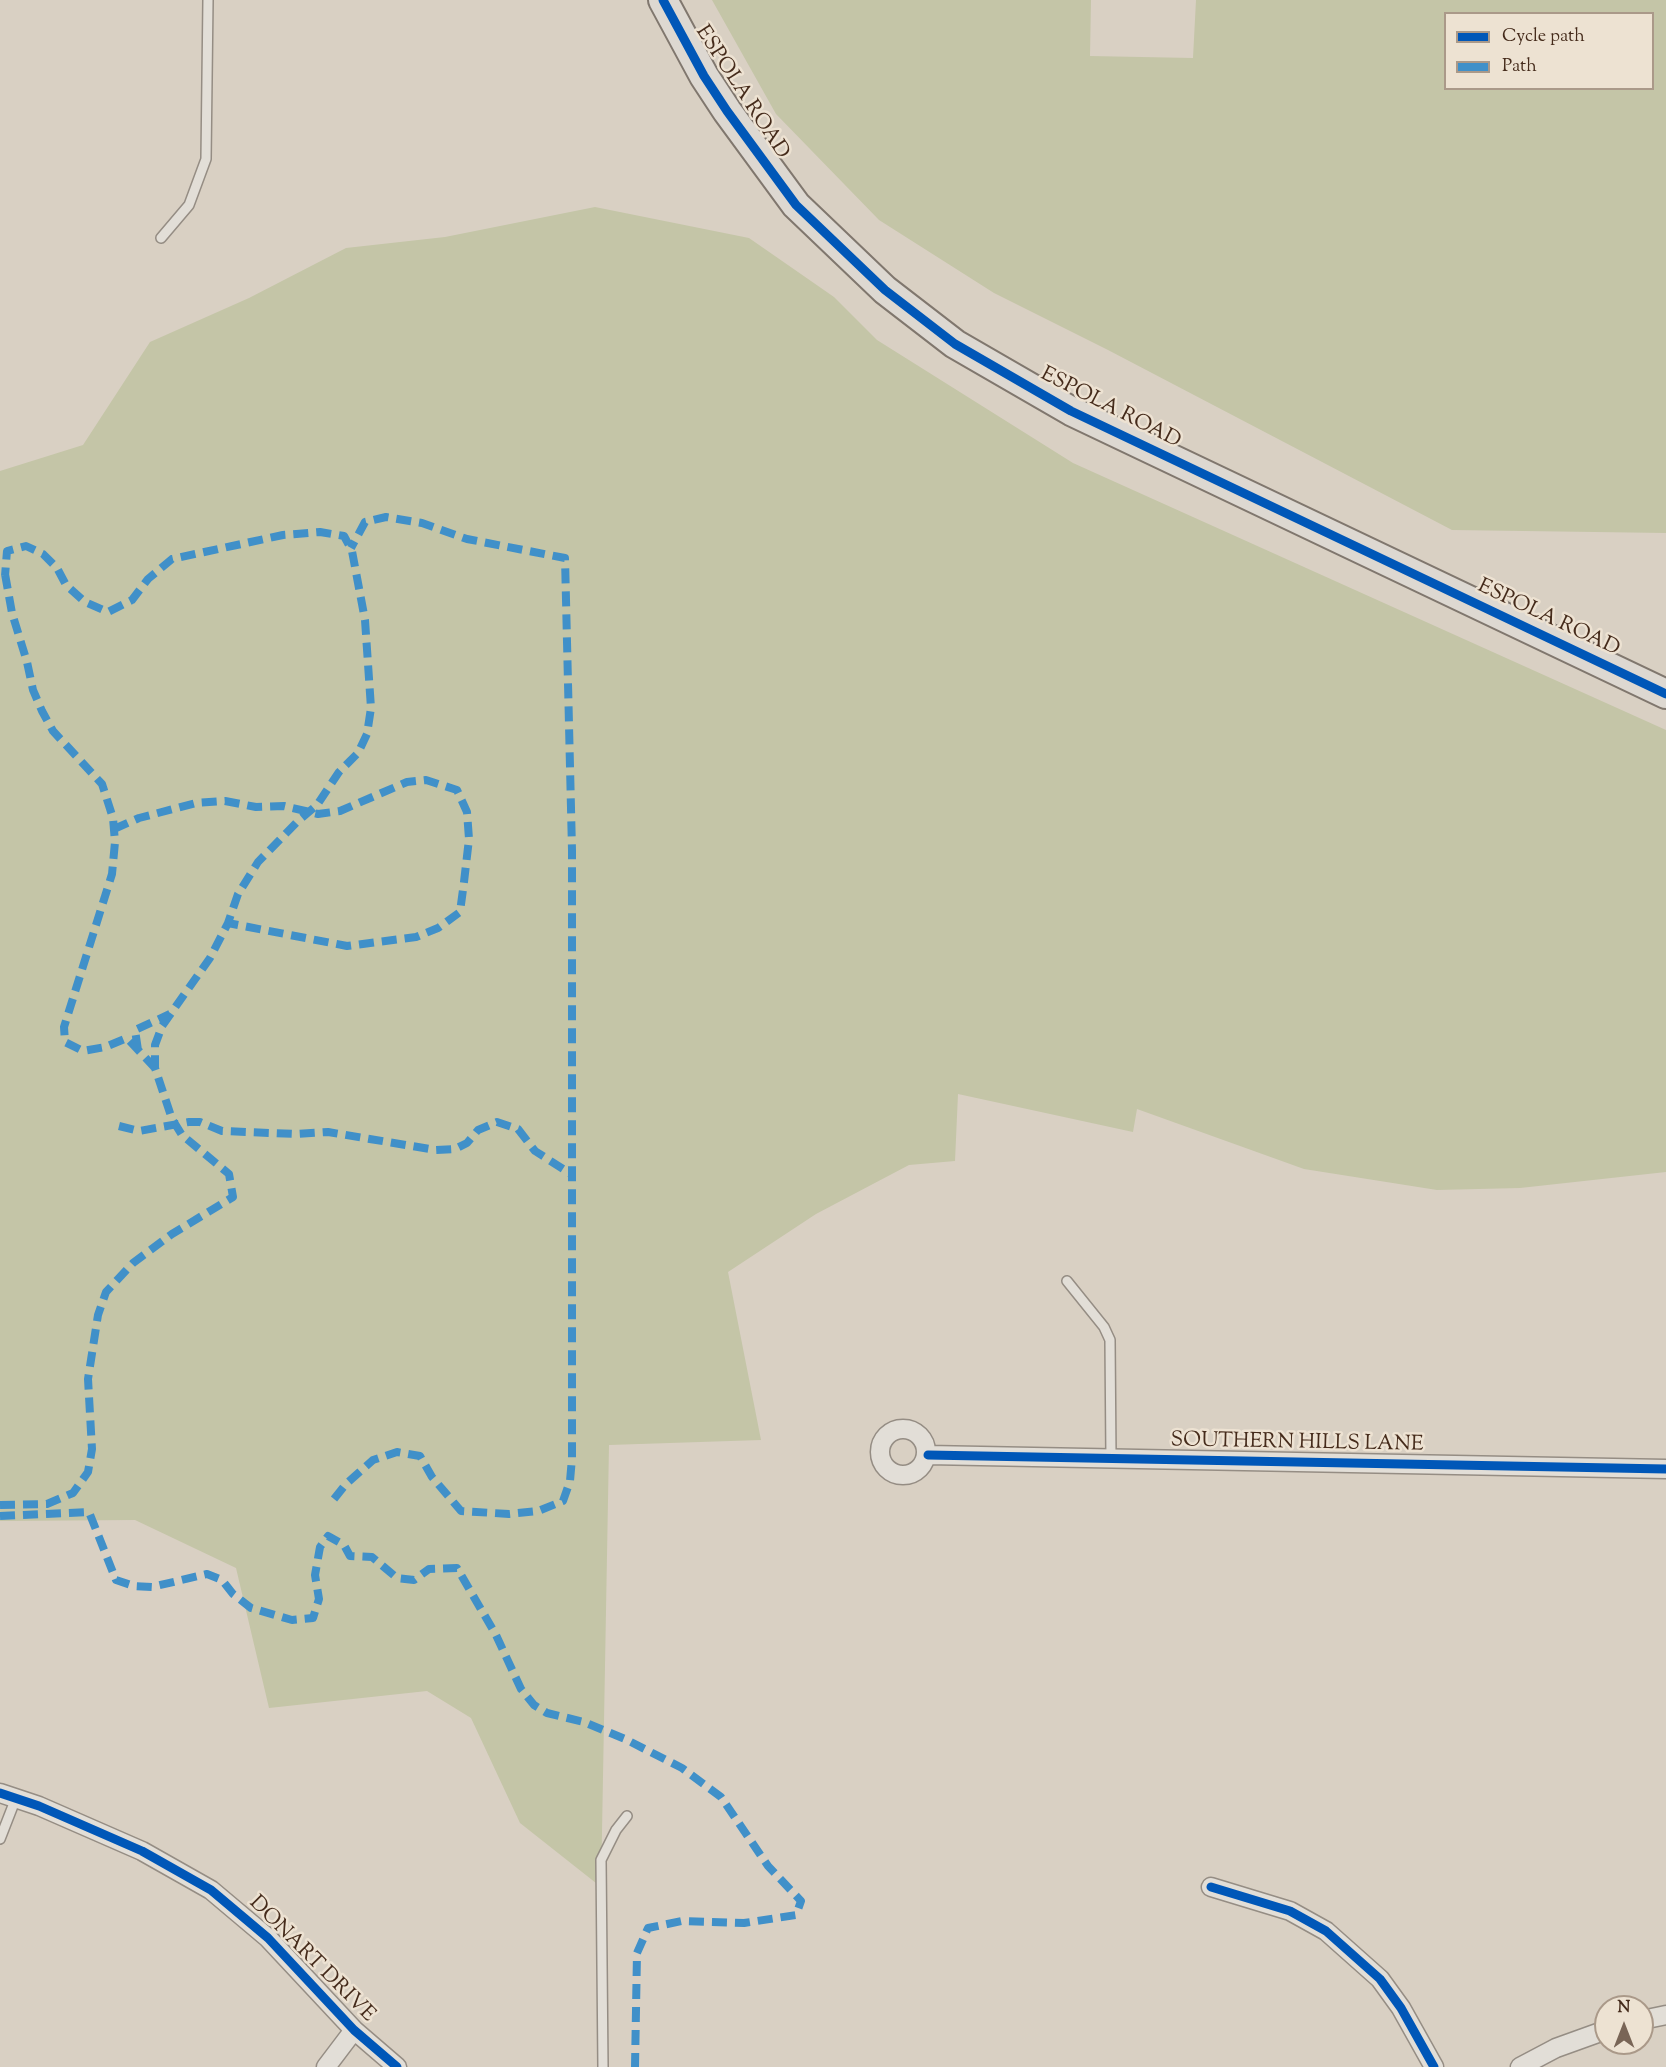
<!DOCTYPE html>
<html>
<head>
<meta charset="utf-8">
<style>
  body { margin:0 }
  #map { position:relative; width:1666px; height:2067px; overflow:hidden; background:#d9d0c3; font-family:"Sorts Mill Goudy",serif }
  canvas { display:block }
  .legend { position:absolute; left:1444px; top:12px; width:210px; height:78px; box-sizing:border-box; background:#ede2d2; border:2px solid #aa9989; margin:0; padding:8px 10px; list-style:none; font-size:18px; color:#452b1b }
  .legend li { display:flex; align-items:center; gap:12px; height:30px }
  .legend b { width:30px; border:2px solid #aa9989 }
  .north { position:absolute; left:1594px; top:1995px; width:60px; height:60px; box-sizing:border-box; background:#ede2d2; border:2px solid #aa9989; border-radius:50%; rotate:0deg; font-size:16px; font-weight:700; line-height:24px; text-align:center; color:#452b1b }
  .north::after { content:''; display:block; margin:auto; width:21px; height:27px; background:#796556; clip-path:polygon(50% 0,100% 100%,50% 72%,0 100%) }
</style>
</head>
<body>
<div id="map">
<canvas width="1666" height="2067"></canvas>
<ul class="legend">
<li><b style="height:8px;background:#0057b8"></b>Cycle path</li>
<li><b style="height:8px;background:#4090c9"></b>Path</li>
</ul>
<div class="north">N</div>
</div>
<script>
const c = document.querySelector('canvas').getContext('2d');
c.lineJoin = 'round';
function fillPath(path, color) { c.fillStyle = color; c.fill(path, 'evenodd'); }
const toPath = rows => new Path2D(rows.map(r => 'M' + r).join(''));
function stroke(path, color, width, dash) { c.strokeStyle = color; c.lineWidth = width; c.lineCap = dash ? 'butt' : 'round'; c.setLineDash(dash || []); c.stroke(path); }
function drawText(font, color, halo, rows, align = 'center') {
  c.font = font + ' "Sorts Mill Goudy",serif'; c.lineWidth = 5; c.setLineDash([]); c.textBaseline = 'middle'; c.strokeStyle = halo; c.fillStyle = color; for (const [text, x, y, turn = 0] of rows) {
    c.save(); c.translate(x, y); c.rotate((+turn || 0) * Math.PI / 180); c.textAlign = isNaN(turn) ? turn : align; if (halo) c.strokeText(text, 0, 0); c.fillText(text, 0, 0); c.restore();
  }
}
fillPath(toPath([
  [712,0,1091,0,1090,56,1193,58,1196,0,1666,0,1666,533,1452,530,1108,350,994,293,879,220,776,114],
  [1446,14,1652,14,1652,88,1446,88],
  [595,207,749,238,834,297,877,340,1073,463,1666,730,1666,1172,1520,1188,1437,1190,1304,1169,1137,1109,1133,1132,958,1094,955,1161,909,1165,816,1214,728,1272,761,1440,609,1445,601,1887,520,1823,471,1718,427,1691,269,1708,236,1568,135,1520,0,1521,0,471,83,445,150,342,249,298,346,248,445,237]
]), '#c4c5a7');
const service = toPath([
  [161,238,189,205,206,159,208,0],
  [1067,1281,1104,1327,1110,1340,1111,1458],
  [0,1839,16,1798],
  [603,2067,601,1860,616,1830,627,1816]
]);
const minor = toPath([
  '880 1452a23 23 0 1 1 46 0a23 23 0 1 1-46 0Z',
  [928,1455,1666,1469],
  [0,1793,39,1806,142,1851,211,1890,268,1938,354,2030,397,2067],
  [1211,1887,1290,1911,1326,1931,1380,1979,1401,2008,1434,2067],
  [1642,2020,1666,2015],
  [326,2067,354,2030],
  [1520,2067,1556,2048,1606,2030]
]);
const primary = toPath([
  [663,0,704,76,727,111,796,205,885,290,955,344,1071,411,1666,694]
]);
stroke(service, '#958d84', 12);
stroke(minor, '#958d84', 21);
stroke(primary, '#80776e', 32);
stroke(service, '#e2ded7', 9);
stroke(minor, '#e2ded7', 18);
stroke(primary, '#ddd8d1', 28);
stroke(toPath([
  [5,574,12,613,27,662,33,690,42,711,53,731,102,784,113,818,115,842,112,874,64,1027,65,1042,83,1051,105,1047,127,1038,155,1068],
  [114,829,139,818,196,803,225,801,256,807,284,806,318,814,340,811,407,782,426,780,457,790,467,812,469,839,464,882,460,912,438,928,416,937,347,946,228,923],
  [138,1050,135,1030,170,1014],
  [119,1126,139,1131,189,1122,200,1122,222,1131,296,1134,328,1132,436,1150,455,1149,467,1143,478,1130,497,1122,518,1129,535,1151,574,1176],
  [334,1499,346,1484,373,1460,397,1452,420,1456,432,1477,461,1511,509,1514,538,1511,563,1501,570,1481,572,1458,572,850,565,558,467,539,422,523,386,517,365,522,351,548],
  [0,1505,47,1504,73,1493,88,1472,92,1449,88,1379,98,1315,106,1292,133,1263,172,1234,233,1197,229,1174,182,1135,172,1119,155,1068,155,1045,162,1026,210,958,228,923,238,894,258,862,298,821,317,805,339,772,358,753,367,734,371,708,365,620,352,551,344,536,320,532,283,535,172,559,148,579,132,600,108,612,85,602,66,585,57,568,43,554,26,546,7,551,5,576],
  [0,1516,89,1512,116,1580,134,1586,152,1587,207,1574,222,1580,233,1594,251,1608,292,1620,313,1618,319,1599,315,1575,320,1547,328,1536,344,1545,350,1556,372,1557,397,1578,414,1580,429,1569,457,1568,496,1635,521,1689,534,1705,547,1713,584,1722,625,1739,682,1768,721,1797,768,1866,801,1901,796,1915,744,1923,682,1921,648,1928,637,1953,635,2067]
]), '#4090c9', 8, [15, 8]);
stroke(toPath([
  [663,0,704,76,727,111,796,205,885,290,955,344,1071,411,1666,694],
  [928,1455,1666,1469],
  [0,1793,39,1806,142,1851,211,1890,268,1938,354,2030,397,2067],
  [1211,1887,1290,1911,1326,1931,1380,1979,1401,2008,1434,2067]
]), '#0057b8', 9);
drawText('21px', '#452b1b', '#ede2d2', [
  ["ESPOLA ROAD",741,93,57],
  ["ESPOLA ROAD",1110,409,27],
  ["ESPOLA ROAD",1548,619,25],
  ["SOUTHERN HILLS LANE",1297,1444,1],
  ["DONART DRIVE",311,1960,45]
]);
</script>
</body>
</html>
